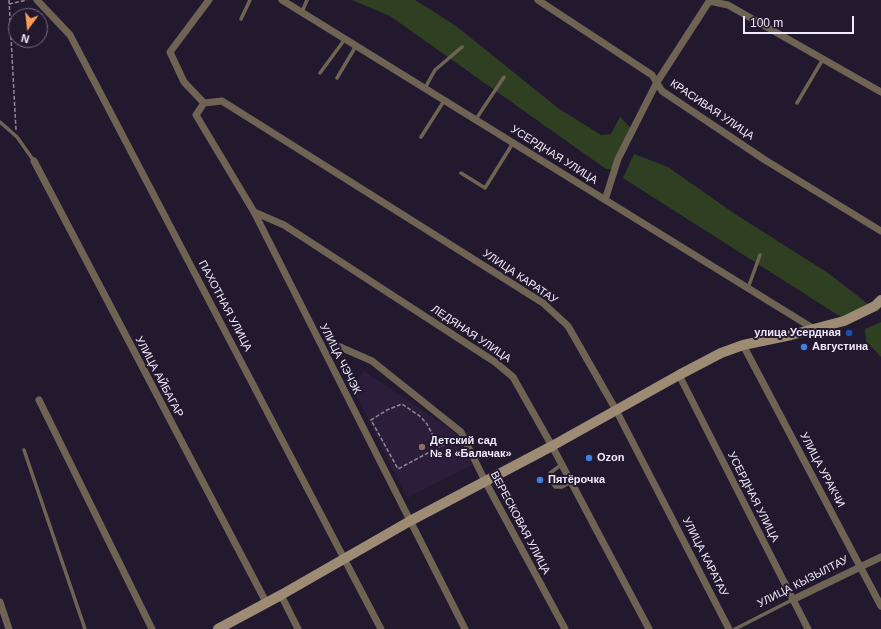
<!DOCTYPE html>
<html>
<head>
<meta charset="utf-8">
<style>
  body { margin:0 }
  #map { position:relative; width:881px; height:629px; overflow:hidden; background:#23192f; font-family:Helvetica,sans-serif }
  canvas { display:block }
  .north { position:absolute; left:8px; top:8px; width:40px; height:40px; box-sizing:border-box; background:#23192f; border:1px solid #756c80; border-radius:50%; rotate:195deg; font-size:11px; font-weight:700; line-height:16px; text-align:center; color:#f0e9f9 }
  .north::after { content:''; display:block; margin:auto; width:14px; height:18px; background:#fd9c56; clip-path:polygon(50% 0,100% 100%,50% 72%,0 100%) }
  .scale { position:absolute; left:743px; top:16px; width:111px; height:18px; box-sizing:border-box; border:2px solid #f0e9f9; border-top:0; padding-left:5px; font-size:12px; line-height:14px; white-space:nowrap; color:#f0e9f9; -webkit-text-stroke:3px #23192f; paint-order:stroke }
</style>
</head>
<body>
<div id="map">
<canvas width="881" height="629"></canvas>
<div class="north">N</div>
<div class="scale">100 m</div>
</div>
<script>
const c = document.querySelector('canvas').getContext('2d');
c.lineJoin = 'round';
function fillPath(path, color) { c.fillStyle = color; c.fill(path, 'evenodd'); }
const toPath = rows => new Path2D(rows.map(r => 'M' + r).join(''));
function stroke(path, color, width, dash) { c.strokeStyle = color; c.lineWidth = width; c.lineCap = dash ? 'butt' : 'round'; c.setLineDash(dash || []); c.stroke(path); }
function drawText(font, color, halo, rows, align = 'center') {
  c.font = font + ' Helvetica,sans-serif'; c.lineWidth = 4; c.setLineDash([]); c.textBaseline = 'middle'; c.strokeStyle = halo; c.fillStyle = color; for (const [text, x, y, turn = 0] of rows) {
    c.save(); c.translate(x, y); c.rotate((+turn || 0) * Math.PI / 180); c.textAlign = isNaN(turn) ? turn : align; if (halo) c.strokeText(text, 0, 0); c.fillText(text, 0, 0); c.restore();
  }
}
fillPath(toPath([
  [364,371,452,430,472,465,407,498,352,387]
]), '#2c1e3b');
fillPath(toPath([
  [352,0,415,0,456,26,558,108,601,135,611,134,620,117,630,127,617,170,606,169,390,16],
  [634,154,668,167,735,214,828,273,868,304,841,317,623,178],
  [881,322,881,357,866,341,865,329]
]), '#2f4022');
stroke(toPath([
  [9,0,16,130],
  [9,4,27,0],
  [439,447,398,469,371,420,387,410,402,404,421,417,427,424,439,447,456,439]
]), '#90889a', 1.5, [4, 2]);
stroke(toPath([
  [302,12,307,0],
  [241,19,250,0],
  [320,73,345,39],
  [337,78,356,46],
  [425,88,435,70,462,47],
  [797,103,823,59],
  [476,119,504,77],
  [0,122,17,137,34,161],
  [421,137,444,101],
  [461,173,485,188,513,143],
  [748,288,760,255],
  [24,450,85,629],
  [561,465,550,473,549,476,555,487,562,487,571,482],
  [735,629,792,600]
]), '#6f6454', 3.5);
stroke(toPath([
  [37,0,70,35,381,629],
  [282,0,814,329],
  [538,0,652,75,662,91,765,160,881,231],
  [709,1,728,5,881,92],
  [204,103,222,101,543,303,568,326,616,410,729,629],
  [204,103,196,115,254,212,465,629],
  [204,103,184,82,170,52,209,0],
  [34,161,266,602],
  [605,200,618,159,657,82,710,0],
  [254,212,284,225,495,362,513,377,552,446,649,629],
  [743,345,881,606],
  [338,346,372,361,461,432,485,481,565,629],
  [679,375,808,629],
  [39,400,152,629],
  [281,595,298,629],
  [792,600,881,557],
  [0,602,9,629]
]), '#6f6454', 7);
stroke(toPath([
  [218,629,281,595,410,521,552,446,679,375,721,353,743,345,791,335,844,321,875,306,881,300]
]), '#9d8b73', 10);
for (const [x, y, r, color] of [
  [849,333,4,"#1a4fb4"],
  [804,347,4,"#3f7fe0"],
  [422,447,4,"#8d6e63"],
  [589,458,4,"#3f7fe0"],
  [540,480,4,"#3f7fe0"]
]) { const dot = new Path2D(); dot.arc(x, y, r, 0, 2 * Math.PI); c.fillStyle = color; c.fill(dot); stroke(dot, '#23192f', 1.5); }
drawText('11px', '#f0e9f9', '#23192f', [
  ["КРАСИВАЯ УЛИЦА",712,110,34],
  ["УСЕРДНАЯ УЛИЦА",554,155,32],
  ["УЛИЦА КАРАТАУ",520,277,34],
  ["ПАХОТНАЯ УЛИЦА",225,306,62],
  ["ЛЕДЯНАЯ УЛИЦА",471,334,34],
  ["УЛИЦА ЧЭЧЭК",340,359,63],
  ["УЛИЦА АЙБАГАР",159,377,62],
  ["УЛИЦА УРАКЧИ",822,470,62],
  ["УСЕРДНАЯ УЛИЦА",753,497,63],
  ["ВЕРЕСКОВАЯ УЛИЦА",520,523,62],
  ["УЛИЦА КАРАТАУ",705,557,63],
  ["УЛИЦА КЫЗЫЛТАУ",803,582,-27]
]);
drawText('bold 11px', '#f0e9f9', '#23192f', [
  ["улица Усердная",841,333,"right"],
  ["Августина",812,347],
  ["Детский сад",430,441],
  ["№ 8 «Балачак»",430,454],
  ["Ozon",597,458],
  ["Пятёрочка",548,480]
], 'left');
</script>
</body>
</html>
